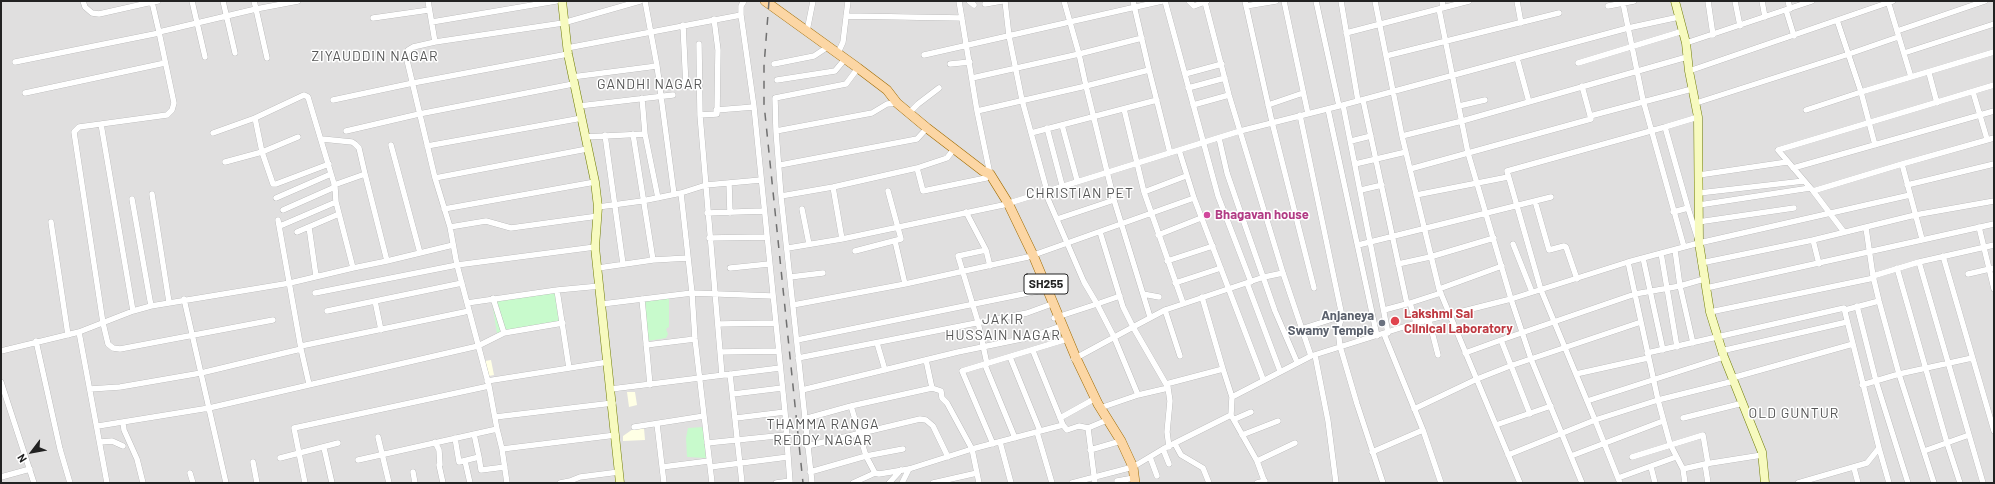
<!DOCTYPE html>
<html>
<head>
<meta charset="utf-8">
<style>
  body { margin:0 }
  #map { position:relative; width:1995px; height:484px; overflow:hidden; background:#f2efe9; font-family:Barlow,sans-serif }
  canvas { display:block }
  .frame { position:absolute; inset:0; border:2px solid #222; pointer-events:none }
  .north { position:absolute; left:12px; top:432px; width:40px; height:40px; -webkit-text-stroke:3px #fff; paint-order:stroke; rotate:238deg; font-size:11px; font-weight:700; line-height:16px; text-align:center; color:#222 }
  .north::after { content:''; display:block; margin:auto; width:14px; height:18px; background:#222; clip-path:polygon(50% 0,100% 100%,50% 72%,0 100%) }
</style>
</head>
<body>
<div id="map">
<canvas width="1995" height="484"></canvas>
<div class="frame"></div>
<div class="north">N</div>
</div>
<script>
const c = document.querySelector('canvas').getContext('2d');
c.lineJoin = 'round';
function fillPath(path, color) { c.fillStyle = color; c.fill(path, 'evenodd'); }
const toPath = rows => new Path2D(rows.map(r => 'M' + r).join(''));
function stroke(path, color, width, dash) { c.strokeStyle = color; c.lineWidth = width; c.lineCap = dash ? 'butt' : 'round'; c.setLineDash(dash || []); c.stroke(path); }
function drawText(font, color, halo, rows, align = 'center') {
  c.font = font + ' Barlow,sans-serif'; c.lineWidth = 3; c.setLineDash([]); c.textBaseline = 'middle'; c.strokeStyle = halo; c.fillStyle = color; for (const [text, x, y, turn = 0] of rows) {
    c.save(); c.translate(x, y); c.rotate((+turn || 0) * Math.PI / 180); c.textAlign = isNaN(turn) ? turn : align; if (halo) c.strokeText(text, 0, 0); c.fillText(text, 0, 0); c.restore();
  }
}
fillPath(toPath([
  [1,1,1994,1,1994,483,1,483]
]), '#e0dfdf');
fillPath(toPath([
  [491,360,494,375,489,376,485,361],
  [627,392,635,392,637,405,629,407],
  [644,428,645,440,623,441,623,436,633,429]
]), '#ffffe5');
fillPath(toPath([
  [556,291,559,323,497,334,492,302],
  [669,298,669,327,666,329,668,334,666,338,648,341,645,301],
  [703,427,706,458,687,457,686,438,688,428]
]), '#c8facc');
const street = toPath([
  [83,1,85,7,92,13,99,14,152,2],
  [158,1,152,2,159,32,256,9,267,58],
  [192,1,205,57],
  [223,1,235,53],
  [254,1,256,9,298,1],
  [428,1,435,42],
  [645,1,657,66,674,194],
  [744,1,741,6,741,15,754,107,785,412,790,483],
  [969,1,974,5],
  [1005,1,1009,36,1022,100,1047,191],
  [1064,1,1079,54,1142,38],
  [1133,1,1149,70,1170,153],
  [1165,1,1218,196,1251,282],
  [1189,1,1194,6,1207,1],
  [1245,1,1272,122,1314,288],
  [1284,1,1308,114],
  [1316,1,1339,106],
  [1341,1,1358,101],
  [1375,1,1402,136,1439,289,1520,483],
  [1442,1,1443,8],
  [1517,1,1521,23],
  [1708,1,1713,35],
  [1735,1,1740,26],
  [1762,1,1765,17],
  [1788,1,1790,9],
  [1888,1,1911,77],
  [1205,2,1229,95,1283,273,1311,356],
  [1623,3,1643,100,1684,247],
  [985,4,1002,1],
  [1246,6,1276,1],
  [1608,6,1634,1],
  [1439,9,1468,153,1511,299,1531,359,1582,483],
  [1786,10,1794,36],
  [846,16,962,18],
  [373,18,429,10],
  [1837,20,1861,92,1875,145],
  [432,22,556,1],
  [683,25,686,87],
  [807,31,813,1],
  [1897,31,1985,1],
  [159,32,174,103,172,110,167,115,79,127,74,132,103,323,108,344,113,348,120,349,273,320],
  [1346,33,1469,1],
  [1686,43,1812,1],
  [699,44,700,115,722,375],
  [567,48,741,15],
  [838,53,843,42,848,1],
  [1904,53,1994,24],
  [924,55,1162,1],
  [1386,56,1559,13],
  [1517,58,1529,102],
  [15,62,159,33],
  [1578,63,1683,31],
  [774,64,814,56,829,46],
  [950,64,970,62],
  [1689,71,1893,1],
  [1929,73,1937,103],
  [1185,74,1222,64],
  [572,77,657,66],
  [972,78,1079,54,1086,86,1149,70],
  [777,80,835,71,845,59],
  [1188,88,1225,78],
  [1973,92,1987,139],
  [25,93,165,63],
  [642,98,645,134,658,198],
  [333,100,413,83,568,54],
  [1363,100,1407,304],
  [1696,103,1849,54,1898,37],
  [1193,105,1229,95],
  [1268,105,1303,93],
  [1343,105,1388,333],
  [579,106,673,95],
  [1459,106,1485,100],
  [1124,109,1144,192,1183,303],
  [1328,109,1377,336],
  [716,110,754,107],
  [1806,110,1861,92,1994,52],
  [977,111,1086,86,1114,200,1150,317],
  [909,113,918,104,939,88],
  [700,115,717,114,718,50,714,19],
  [1300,115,1342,316,1338,330,1340,346,1357,404,1383,483],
  [1590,116,1692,89],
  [255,118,262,152,273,184,276,184,329,164],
  [101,124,133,311],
  [1062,125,1077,180],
  [1665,127,1507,171,1541,290,1595,420,1658,400,1670,444,1683,469,1685,483],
  [1047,128,1062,185],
  [346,131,419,114,573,84],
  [776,131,775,98,846,84,858,68],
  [1031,133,1157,100],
  [605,135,623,264],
  [1402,136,1462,121,1687,57],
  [585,137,645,134],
  [1219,138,1227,173,1239,208,1275,311,1297,362],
  [322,139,352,142,355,144,359,148,365,174],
  [1351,141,1371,136],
  [391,145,420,253],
  [427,146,582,118],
  [1179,150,1194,198,1263,379],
  [225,162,262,152,298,137],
  [1355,164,1406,152],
  [1902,164,1922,239],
  [780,165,917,139,927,128],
  [917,168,923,191,986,178,990,174,977,111,959,1],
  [1793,168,1994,111],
  [1410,169,1591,119,1582,86],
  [1699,175,1787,162],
  [435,178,587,149],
  [729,183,730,213],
  [334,185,365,174,387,261,353,268],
  [1907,185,1994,164],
  [833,187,842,239],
  [1361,190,1382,185],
  [1813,191,1902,164,1994,138],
  [1045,192,1084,282,1097,304,1120,296],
  [1144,192,1186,176],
  [681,193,692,293,695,339,712,483],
  [1699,193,1804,181],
  [152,194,169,302],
  [1416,195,1508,177],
  [781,196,833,187,917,168,947,158,954,149],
  [276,198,331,174],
  [132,199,151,306],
  [1535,201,1549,250,1564,246,1566,247,1577,279],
  [1699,205,1810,188],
  [598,207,642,201,681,193,706,185,761,180],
  [1688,208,1665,127,1698,117],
  [444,209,595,182],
  [802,209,809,244],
  [283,210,335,187],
  [966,212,986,250,990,266],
  [1673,212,1688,208,1699,243,1910,195],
  [707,213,763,211],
  [1057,219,1114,200],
  [278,220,301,349,309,384],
  [51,222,68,335],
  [1698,222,1794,208],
  [280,226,336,202],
  [309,227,316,276],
  [450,227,486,221,511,228,598,216],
  [1979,227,1994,289],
  [1866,228,1873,276,1879,301,1899,374,1934,483],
  [297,232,339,214],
  [1100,232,1123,307,1133,327,1165,310,1180,356],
  [1844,232,1813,191,1778,150,1994,85],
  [1158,235,1201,218],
  [709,238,766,237],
  [1813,240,1819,264],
  [895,241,905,284],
  [1513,244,1532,292],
  [1358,245,1551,197],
  [788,248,842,239,1003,205,1240,131,1343,105,1628,28,1679,17],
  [986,250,958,256,978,322,987,364],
  [1675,250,1680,286,1693,343],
  [855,251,901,239,888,191],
  [1661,253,1677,347],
  [1943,256,1994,431],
  [1643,258,1663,350],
  [653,260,688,258],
  [387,261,453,245],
  [1167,261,1213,246],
  [1628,262,1658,400,1734,381],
  [1919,262,1983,483],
  [1701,263,1813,240,1915,215,1994,201],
  [1398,264,1430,257,1494,238],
  [598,268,653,260,633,134],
  [730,268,769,264],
  [1897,268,1947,443,1960,483],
  [1968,274,1994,268],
  [1873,276,1919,262,1994,245],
  [790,277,823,273],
  [1175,283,1221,268],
  [1247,283,1280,371],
  [1706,288,1994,224],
  [1439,289,1502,266],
  [557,290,569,368],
  [315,293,457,265,595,247],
  [1143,294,1159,297],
  [1202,297,1223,369],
  [493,298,504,333],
  [184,299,226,483],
  [642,299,650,385],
  [375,301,462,283],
  [467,303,557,290,600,286],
  [1410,303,1441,293],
  [602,304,692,293,772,296],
  [793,305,905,284,1028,257,1194,198],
  [1857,306,1876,381,1908,483],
  [1165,310,1264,277,1283,273],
  [1384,310,1410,303,1416,323],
  [1845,310,1879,301],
  [327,311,375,301,381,330],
  [1710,312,1874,278],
  [1054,318,1097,304,1114,337,1138,395],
  [1429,320,1438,355],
  [718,324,775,323],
  [79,332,107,483],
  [1285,334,1342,316],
  [1384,334,1423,430,1441,483],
  [797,340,1043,290],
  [1501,340,1635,294,1680,286,1704,279],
  [36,341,60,449,70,483],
  [877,343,885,370],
  [646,345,695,339],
  [301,346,469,311],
  [1,351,79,332,133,311,151,306,290,283,353,268,336,202,335,187,308,97,304,95,255,118,213,133],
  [1033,351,1063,425,1067,430,1079,426,1088,428,1107,420],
  [1721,351,1847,322],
  [720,352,778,351],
  [1465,353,1501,340,1530,414],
  [1647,353,1844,308,1879,448,1867,463,1798,483],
  [1315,355,1328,421,1336,483],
  [1010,357,1040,431],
  [798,358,1027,313,1049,305],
  [1074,359,1133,327,1166,384],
  [985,365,1015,438],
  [730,374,742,483],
  [1576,374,1648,358],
  [1732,378,1853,344],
  [487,381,608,362],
  [1,382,34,483],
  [1862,385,1899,374,1972,358],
  [489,386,457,265,450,227,435,178,406,56,408,50,413,47,435,42,563,23,640,1],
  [1168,387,1166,384,1223,369,1232,397],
  [932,388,941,391,942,398,947,403,972,449,979,483],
  [90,389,120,387,201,373,301,349],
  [611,389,780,368],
  [802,390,958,352,1031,337,1058,327],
  [733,394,782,388],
  [1587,401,1724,357],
  [851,406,866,456,875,473,879,474,909,469,972,449,1063,425],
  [1100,408,1138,395,1168,388,1170,401,1167,432,1169,447],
  [1414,409,1477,379,1510,366,1641,322],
  [1231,415,1257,461,1265,483],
  [495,417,613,403],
  [736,418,785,412],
  [1060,418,1096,398],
  [1683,418,1743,403],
  [804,419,851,406,932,388,926,360],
  [1235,419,1251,412],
  [123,422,124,430,137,459,143,483],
  [657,424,664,483],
  [1496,425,1551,406],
  [98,426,209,408,478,346,504,333,563,323],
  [634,427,704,416],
  [1088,428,1095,483],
  [1037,432,1052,483],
  [474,434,479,457],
  [1242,435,1278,421],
  [378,437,389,483],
  [455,438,459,462,479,457,481,470,505,467],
  [101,442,112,441,123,446],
  [435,442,439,450,440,465],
  [1000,442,1011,483],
  [707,443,786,435],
  [993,444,962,371,1064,340],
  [1175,444,1181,455,1203,468,1209,483],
  [807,446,920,419,926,420,933,426,948,457],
  [324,448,332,483],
  [1879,448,1889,483],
  [502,449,616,435],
  [1163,449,1169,464],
  [1090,450,1121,441],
  [1924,451,1969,435],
  [1372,452,1423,430],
  [1508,455,1595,420,1620,483],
  [1571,456,1663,421],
  [1150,457,1157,476],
  [1632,457,1703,435,1708,464],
  [280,458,338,443],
  [358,460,497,429,502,449,507,483],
  [465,461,470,483],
  [1257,461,1295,443],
  [253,462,257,483],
  [1705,464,1762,455],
  [439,465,443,483],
  [662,467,709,461],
  [710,467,788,457],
  [1651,467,1655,483],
  [1854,468,1858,483],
  [1683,469,1705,464,1708,483],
  [413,472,415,483],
  [810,472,866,456,903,449],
  [190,473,193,483],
  [1,477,30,469],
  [1618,478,1676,457],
  [570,481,580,477,619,472],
  [1117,481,1134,478],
  [305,483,294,428,489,386,497,429],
  [560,483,570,481,570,483],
  [776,483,790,481],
  [812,483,781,196,776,131,872,113,887,104,897,103],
  [853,483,875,473],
  [889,483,901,470],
  [902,483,909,469],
  [933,483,977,473],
  [1072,483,1133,467,1163,449,1231,415,1232,397,1311,356,1416,323,1511,299,1628,262,1699,243],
  [1257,483,1265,481]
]);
const secondary = toPath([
  [562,1,568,54,595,182,598,207,595,247,620,483],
  [1675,1,1686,43,1689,71,1698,117,1699,243,1710,312,1724,357,1762,452,1765,483]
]);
const primary = toPath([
  [765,1,858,68,887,90,897,103,927,128,983,171,990,174,1008,203,1033,255,1076,358,1098,404,1121,441,1133,467,1135,483]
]);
stroke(street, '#a9a9a9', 6);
stroke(secondary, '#707d05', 9);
stroke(primary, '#a06b00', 10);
stroke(street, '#fff', 5.5);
stroke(secondary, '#f7fabf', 8);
stroke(primary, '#fcd6a4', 9);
stroke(toPath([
  [769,1,764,66,764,104,803,483]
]), '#707070', 1.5, [8, 8]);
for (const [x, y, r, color] of [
  [1207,215,4,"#d1479c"],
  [1395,321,5,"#e0444e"],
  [1382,323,4,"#6b7280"]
]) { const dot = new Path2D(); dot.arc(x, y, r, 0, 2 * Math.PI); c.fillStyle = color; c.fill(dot); stroke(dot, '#fff', 1.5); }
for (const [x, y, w] of [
  [1046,284,44]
]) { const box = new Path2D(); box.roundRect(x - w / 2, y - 10, w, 20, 3); c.fillStyle = '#fff'; c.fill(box); stroke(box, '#222', 1); }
drawText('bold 12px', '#222', null, [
  ["SH255",1046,284]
]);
drawText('bold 13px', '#b23c85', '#fff', [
  ["Bhagavan house",1215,215]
], 'left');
drawText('bold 13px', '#be3a42', '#fff', [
  ["Lakshmi Sai",1404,314],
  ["Clinical Laboratory",1404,329]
], 'left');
drawText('bold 13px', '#5b616d', '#fff', [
  ["Anjaneya",1374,316],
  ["Swamy Temple",1374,331]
], 'right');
c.letterSpacing = '1px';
drawText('14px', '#555', '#fff', [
  ["ZIYAUDDIN NAGAR",375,56],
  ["GANDHI NAGAR",650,84],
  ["CHRISTIAN PET",1080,193],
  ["JAKIR",1003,319],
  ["HUSSAIN NAGAR",1003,335],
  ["OLD GUNTUR",1794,413],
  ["THAMMA RANGA",823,424],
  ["REDDY NAGAR",823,440]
]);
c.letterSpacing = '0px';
</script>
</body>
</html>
